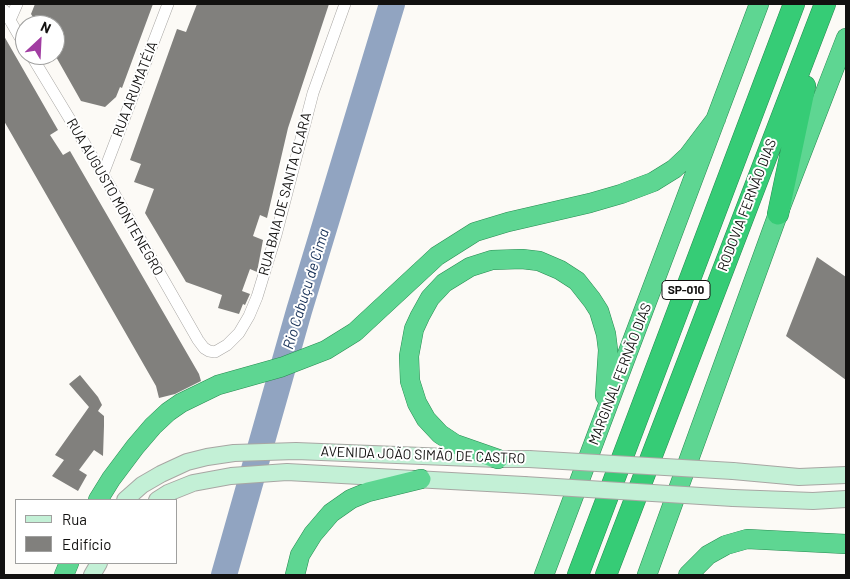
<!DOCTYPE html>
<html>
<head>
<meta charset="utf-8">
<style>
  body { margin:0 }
  #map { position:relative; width:850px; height:579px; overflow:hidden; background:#fcfaf6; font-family:Barlow,sans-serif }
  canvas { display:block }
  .frame { position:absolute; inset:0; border:5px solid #121110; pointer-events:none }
  .legend { position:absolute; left:15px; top:499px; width:162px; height:65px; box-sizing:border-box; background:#fff; border:1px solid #a0a09f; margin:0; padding:6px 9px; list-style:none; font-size:15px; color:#121110 }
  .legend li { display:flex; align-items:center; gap:10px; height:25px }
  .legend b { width:25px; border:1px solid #a0a09f }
  .north { position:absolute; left:15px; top:15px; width:50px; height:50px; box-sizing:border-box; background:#fff; border:1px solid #a0a09f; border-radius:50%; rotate:25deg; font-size:14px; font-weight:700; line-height:20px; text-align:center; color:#121110 }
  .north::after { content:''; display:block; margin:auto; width:18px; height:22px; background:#a13da2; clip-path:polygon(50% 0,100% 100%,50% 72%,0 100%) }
</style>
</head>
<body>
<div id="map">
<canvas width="850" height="579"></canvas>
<div class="frame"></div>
<ul class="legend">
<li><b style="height:6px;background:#c3f0d6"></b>Rua</li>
<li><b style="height:14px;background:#81807d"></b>Edifício</li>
</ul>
<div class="north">N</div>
</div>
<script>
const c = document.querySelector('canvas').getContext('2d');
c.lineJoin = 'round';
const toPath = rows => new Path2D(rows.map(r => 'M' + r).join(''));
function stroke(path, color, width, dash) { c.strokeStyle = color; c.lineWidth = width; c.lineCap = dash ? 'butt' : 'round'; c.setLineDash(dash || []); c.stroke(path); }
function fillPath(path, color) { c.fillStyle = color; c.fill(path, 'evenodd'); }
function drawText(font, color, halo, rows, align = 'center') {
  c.font = font + ' Barlow,sans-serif'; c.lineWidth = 4; c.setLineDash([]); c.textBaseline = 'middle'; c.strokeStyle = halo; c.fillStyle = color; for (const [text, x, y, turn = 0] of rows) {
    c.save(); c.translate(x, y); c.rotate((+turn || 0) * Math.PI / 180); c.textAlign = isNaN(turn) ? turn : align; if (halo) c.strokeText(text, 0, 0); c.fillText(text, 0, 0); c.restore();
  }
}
stroke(toPath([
  [224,575,299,311,392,4]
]), '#91a4c1', 26);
fillPath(toPath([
  [35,4,153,4,122,88,120,87,116,97,105,107,81,101,55,55,55,25,38,25,31,14],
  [197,4,329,4,288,128,267,218,260,215,253,236,263,240,257,272,250,269,242,291,250,294,245,305,243,304,239,314,218,308,222,295,186,282,145,213,154,189,134,182,141,164,130,160,177,29,186,32],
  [4,36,58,130,50,135,63,155,70,151,199,374,201,381,175,394,159,398,156,386,4,121],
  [817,257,846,277,846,380,786,336],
  [80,375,98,397,102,405,98,411,104,416,104,426,103,456,94,450,79,470,87,475,78,491,52,476,64,460,55,455,89,407,69,384]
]), '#81807d');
const minor = toPath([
  [4,10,25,46],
  [10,20,17,4],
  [31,55,103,174,198,340,204,348,209,351,215,352,227,345,239,333,249,316,257,297,276,235,313,93,345,4],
  [103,174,168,4]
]);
const secondary = toPath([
  [733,471,799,477,846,475],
  [733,498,813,501,846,499],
  [125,500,142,485,161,474,187,462,207,457,234,453,296,451,498,459,529,459],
  [157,500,168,493,193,483,231,476,287,472,524,485],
  [92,575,99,563]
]);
const trunk = toPath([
  [498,459,455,444,440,434,426,419,417,403,410,381,409,356,414,329,420,316,430,298,444,283,470,267,492,260,522,259,539,261,560,270,577,281,592,300,599,311,606,334,608,350,605,396],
  [98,500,111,479,135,447,153,426,168,412,181,403,218,385,282,367,326,350,355,332,437,256,475,232,508,222,590,203,621,194,653,182,674,169,688,156,716,119],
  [64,575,69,563],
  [295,575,300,555,313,534,331,513,351,499,368,492,421,479],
  [544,575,759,4],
  [647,575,778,214,846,38],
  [688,575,708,555,726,545,747,539,846,544]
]);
const motorway = toPath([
  [778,214,805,86],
  [578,575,794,4],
  [606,575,825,4]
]);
stroke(minor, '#a8a6a3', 12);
stroke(secondary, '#a8a6a3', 18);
stroke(trunk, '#298b52', 20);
stroke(motorway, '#298b52', 22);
stroke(minor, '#fff', 11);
stroke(secondary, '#c3f0d6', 16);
stroke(trunk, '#5ed692', 19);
stroke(motorway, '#36cc76', 21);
const secondaryBridge = toPath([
  [529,459,733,471],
  [524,485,733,498]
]);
stroke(secondaryBridge, '#a8a6a3', 18, []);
stroke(secondaryBridge, '#c3f0d6', 16);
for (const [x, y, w] of [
  [686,290,48]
]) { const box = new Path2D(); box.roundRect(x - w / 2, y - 9.5, w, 19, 4); c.fillStyle = '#fff'; c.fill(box); stroke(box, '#121110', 1); }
drawText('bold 12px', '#121110', null, [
  ["SP-010",686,290]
]);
drawText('14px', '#121110', '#fff', [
  ["RUA ARUMATÉIA",135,89,-69],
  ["RUA BAIA DE SANTA CLARA",285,194,-75],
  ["RUA AUGUSTO MONTENEGRO",115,197,60],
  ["RODOVIA FERNÃO DIAS",747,205,-69],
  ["MARGINAL FERNÃO DIAS",620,374,-69],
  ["AVENIDA JOÃO SIMÃO DE CASTRO",423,455,2]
]);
drawText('italic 15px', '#163057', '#fff', [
  ["Rio Cabuçu de Cima",306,289,-73]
]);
</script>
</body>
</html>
